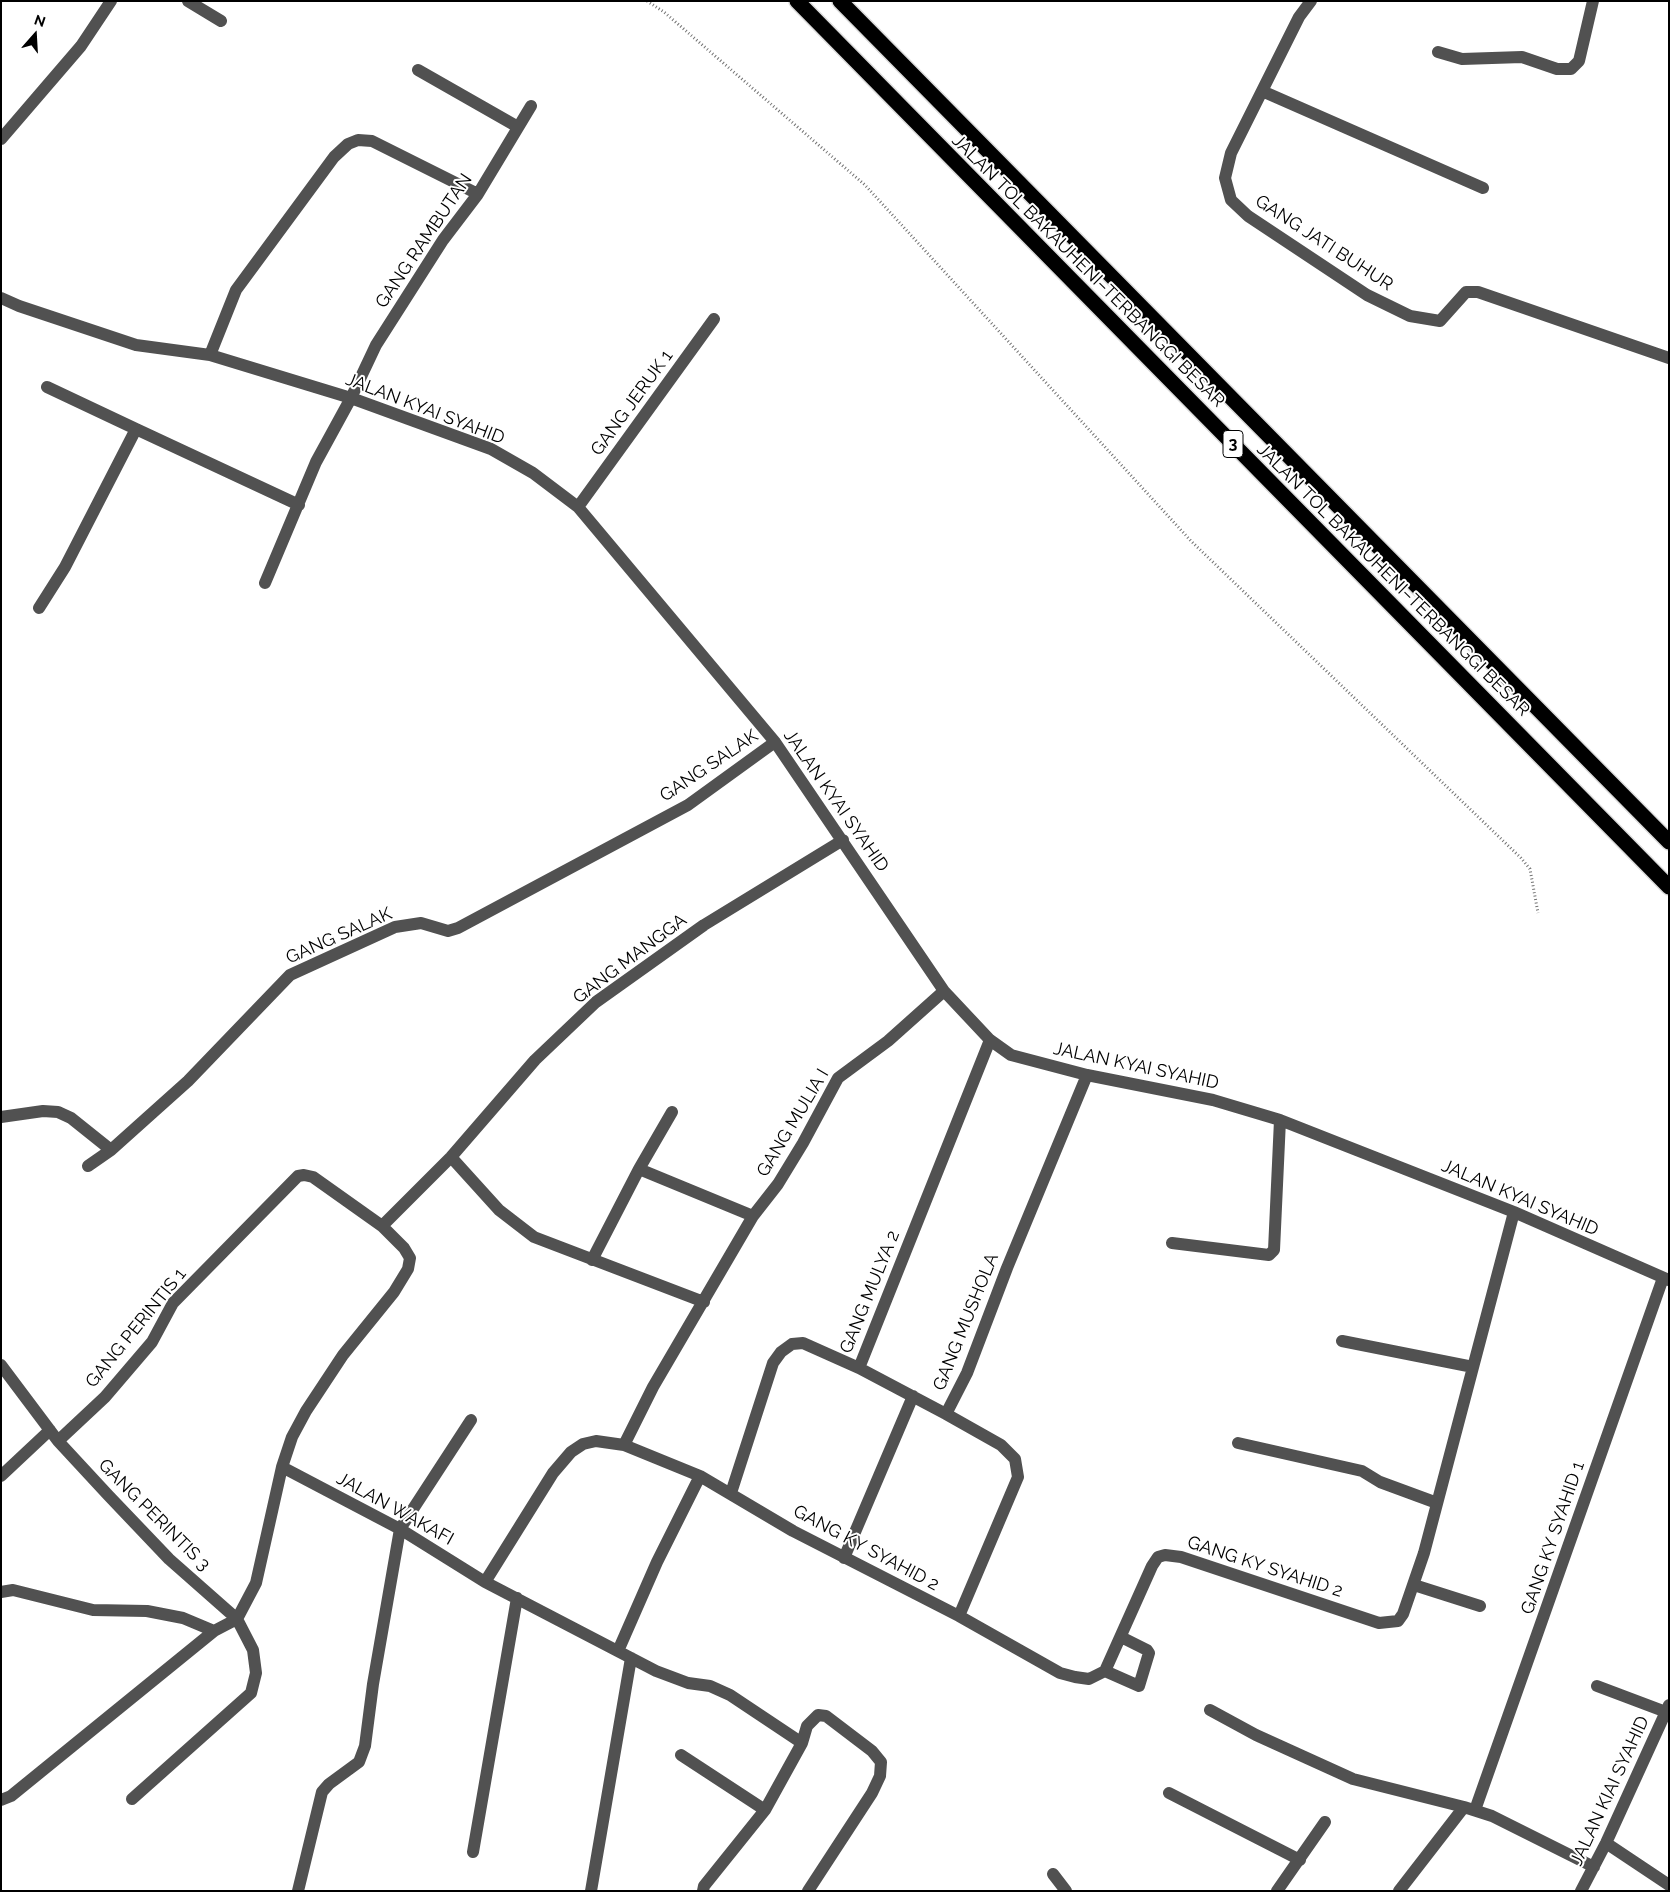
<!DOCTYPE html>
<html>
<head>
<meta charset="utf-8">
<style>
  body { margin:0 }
  #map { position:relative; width:1670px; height:1892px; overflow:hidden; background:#fff; font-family:Raleway,sans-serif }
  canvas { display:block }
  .frame { position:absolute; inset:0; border:2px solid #000; pointer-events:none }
  .north { position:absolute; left:10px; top:10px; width:50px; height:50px; -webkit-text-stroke:4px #fff; paint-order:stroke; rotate:19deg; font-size:14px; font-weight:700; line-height:20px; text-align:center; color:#000 }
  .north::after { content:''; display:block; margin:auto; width:18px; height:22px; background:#000; clip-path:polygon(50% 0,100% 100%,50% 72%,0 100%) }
</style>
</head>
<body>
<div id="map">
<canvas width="1670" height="1892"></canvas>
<div class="frame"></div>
<div class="north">N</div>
</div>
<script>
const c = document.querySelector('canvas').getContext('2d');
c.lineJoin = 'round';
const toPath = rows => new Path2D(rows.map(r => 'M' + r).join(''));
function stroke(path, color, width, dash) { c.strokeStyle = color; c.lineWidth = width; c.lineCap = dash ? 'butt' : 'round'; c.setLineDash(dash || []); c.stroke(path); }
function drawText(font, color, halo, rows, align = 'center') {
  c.font = font + ' Raleway,sans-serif'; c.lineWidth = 4; c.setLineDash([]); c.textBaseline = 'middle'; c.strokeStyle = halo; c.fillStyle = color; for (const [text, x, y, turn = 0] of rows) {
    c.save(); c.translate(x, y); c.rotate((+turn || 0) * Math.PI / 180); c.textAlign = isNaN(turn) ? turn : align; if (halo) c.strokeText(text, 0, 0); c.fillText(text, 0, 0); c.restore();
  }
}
const highway = toPath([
  [797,1,1669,887],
  [840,1,1669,842]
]);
stroke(highway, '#dbdbdb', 18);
stroke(toPath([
  [647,1,664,12,865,185,1191,541,1521,858,1530,869,1538,913]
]), '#737373', 3, [1, 2.5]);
stroke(toPath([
  [188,1,221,21],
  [1311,1,1299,17,1231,153,1225,178,1231,200,1248,216,1367,295,1410,316,1440,321,1466,292,1478,292,1669,358],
  [1438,52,1462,59,1522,57,1557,69,1571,69,1579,61,1593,1],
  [418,70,518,127],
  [1262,91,1483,188],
  [1,139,81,46,111,1],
  [1,298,19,306,136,345,210,355,351,398,491,449,533,473,578,507,775,742,944,991,990,1040,1011,1055,1087,1075,1213,1100,1280,1120,1514,1212,1669,1280],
  [210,355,236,290,334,157,348,144,358,140,372,141,478,194],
  [47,387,136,429],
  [578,507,714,319],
  [265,583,316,462,351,398,376,345,443,240,478,194,531,106],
  [39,608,65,567,136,429,299,505],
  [1,1117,43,1111,58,1112,71,1118,111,1150],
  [451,1157,499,1210,534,1237,704,1302],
  [88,1166,111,1150,188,1081,290,975,395,927,421,923,448,931,458,928,688,805,775,742],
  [639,1169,753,1216],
  [382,1226,451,1157,535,1060,596,1002,704,925,843,840],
  [1172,1243,1269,1255,1274,1250,1280,1120],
  [592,1260,639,1169,672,1112],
  [1342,1341,1473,1367],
  [1,1365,58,1441,108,1495,169,1559,237,1619,253,1650,256,1673,251,1693,132,1799],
  [859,1368,990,1040],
  [946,1414,967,1373,1007,1268,1087,1075],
  [1238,1443,1362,1471,1380,1482,1437,1503],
  [624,1445,653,1387,753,1216,778,1184,803,1143,838,1078,888,1041,944,991],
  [282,1467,400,1529,485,1582,656,1671,688,1683,710,1686,730,1695,802,1743],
  [1,1476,50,1430],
  [731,1493,773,1363,781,1352,792,1344,803,1343,859,1368,946,1414,1001,1445,1015,1459,1018,1477,959,1616],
  [844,1558,913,1396],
  [485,1582,553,1473,571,1452,583,1444,596,1441,624,1445,700,1476,793,1531,959,1616,1060,1673,1075,1677,1089,1679,1105,1671,1152,1566,1158,1557,1165,1555,1181,1557,1379,1623,1398,1621,1403,1614,1424,1553,1514,1212],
  [1414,1585,1480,1606],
  [1,1592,13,1590,93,1610,147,1611,183,1618,214,1631],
  [618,1651,657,1562,700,1476],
  [1105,1671,1139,1686,1149,1653,1147,1650,1121,1637],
  [1597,1686,1666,1712],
  [1210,1710,1256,1735,1353,1779,1464,1807,1492,1816,1594,1867],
  [681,1755,765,1810],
  [1169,1793,1300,1860],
  [1,1800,11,1796,214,1631,237,1619,256,1583,282,1467,292,1437,306,1411,343,1355,394,1292,408,1269,410,1258,404,1248,382,1226,313,1177,304,1175,298,1176,173,1303,152,1342,105,1397,58,1441],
  [1475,1810,1663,1278],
  [1606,1843,1669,1885],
  [473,1852,517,1598],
  [1053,1874,1066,1891],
  [298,1891,322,1792,329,1784,359,1762,365,1746,373,1684,400,1529,471,1420],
  [591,1891,631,1658],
  [703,1891,704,1886,765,1810,802,1743,807,1726,818,1715,826,1716,872,1751,881,1762,880,1776,872,1793,808,1891],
  [1277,1891,1325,1822],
  [1399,1891,1464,1807],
  [1581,1891,1606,1843,1669,1705]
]), '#515151', 12);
stroke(highway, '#000', 15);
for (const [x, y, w] of [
  [1233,444,20]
]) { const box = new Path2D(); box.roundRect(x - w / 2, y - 13.5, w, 27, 4); c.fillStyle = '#fff'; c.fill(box); stroke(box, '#000', 1); }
drawText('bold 16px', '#000', null, [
  ["3",1233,444]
]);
drawText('18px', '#000', '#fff', [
  ["GANG RAMBUTAN",424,241,-56],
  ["GANG JATI BUHUR",1324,243,33],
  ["JALAN TOL BAKAUHENI–TERBANGGI BESAR",1088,271,45],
  ["GANG JERUK 1",632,403,-54],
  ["JALAN KYAI SYAHID",425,409,21],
  ["JALAN TOL BAKAUHENI–TERBANGGI BESAR",1393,580,45],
  ["GANG SALAK",709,766,-34],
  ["JALAN KYAI SYAHID",836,801,55],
  ["GANG SALAK",339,936,-24],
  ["GANG MANGGA",630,959,-37],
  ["JALAN KYAI SYAHID",1136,1066,12],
  ["GANG MULIA I",793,1123,-59],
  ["JALAN KYAI SYAHID",1520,1198,23],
  ["GANG MULYA 2",870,1292,-68],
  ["GANG MUSHOLA",966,1322,-68],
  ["GANG PERINTIS 1",136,1328,-51],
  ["JALAN WAKAFI",395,1509,29],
  ["GANG PERINTIS 3",154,1515,45],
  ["GANG KY SYAHID 1",1553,1538,-71],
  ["GANG KY SYAHID 2",866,1548,28],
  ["GANG KY SYAHID 2",1265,1567,18],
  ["JALAN KIAI SYAHID",1610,1791,-65]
]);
</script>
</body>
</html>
